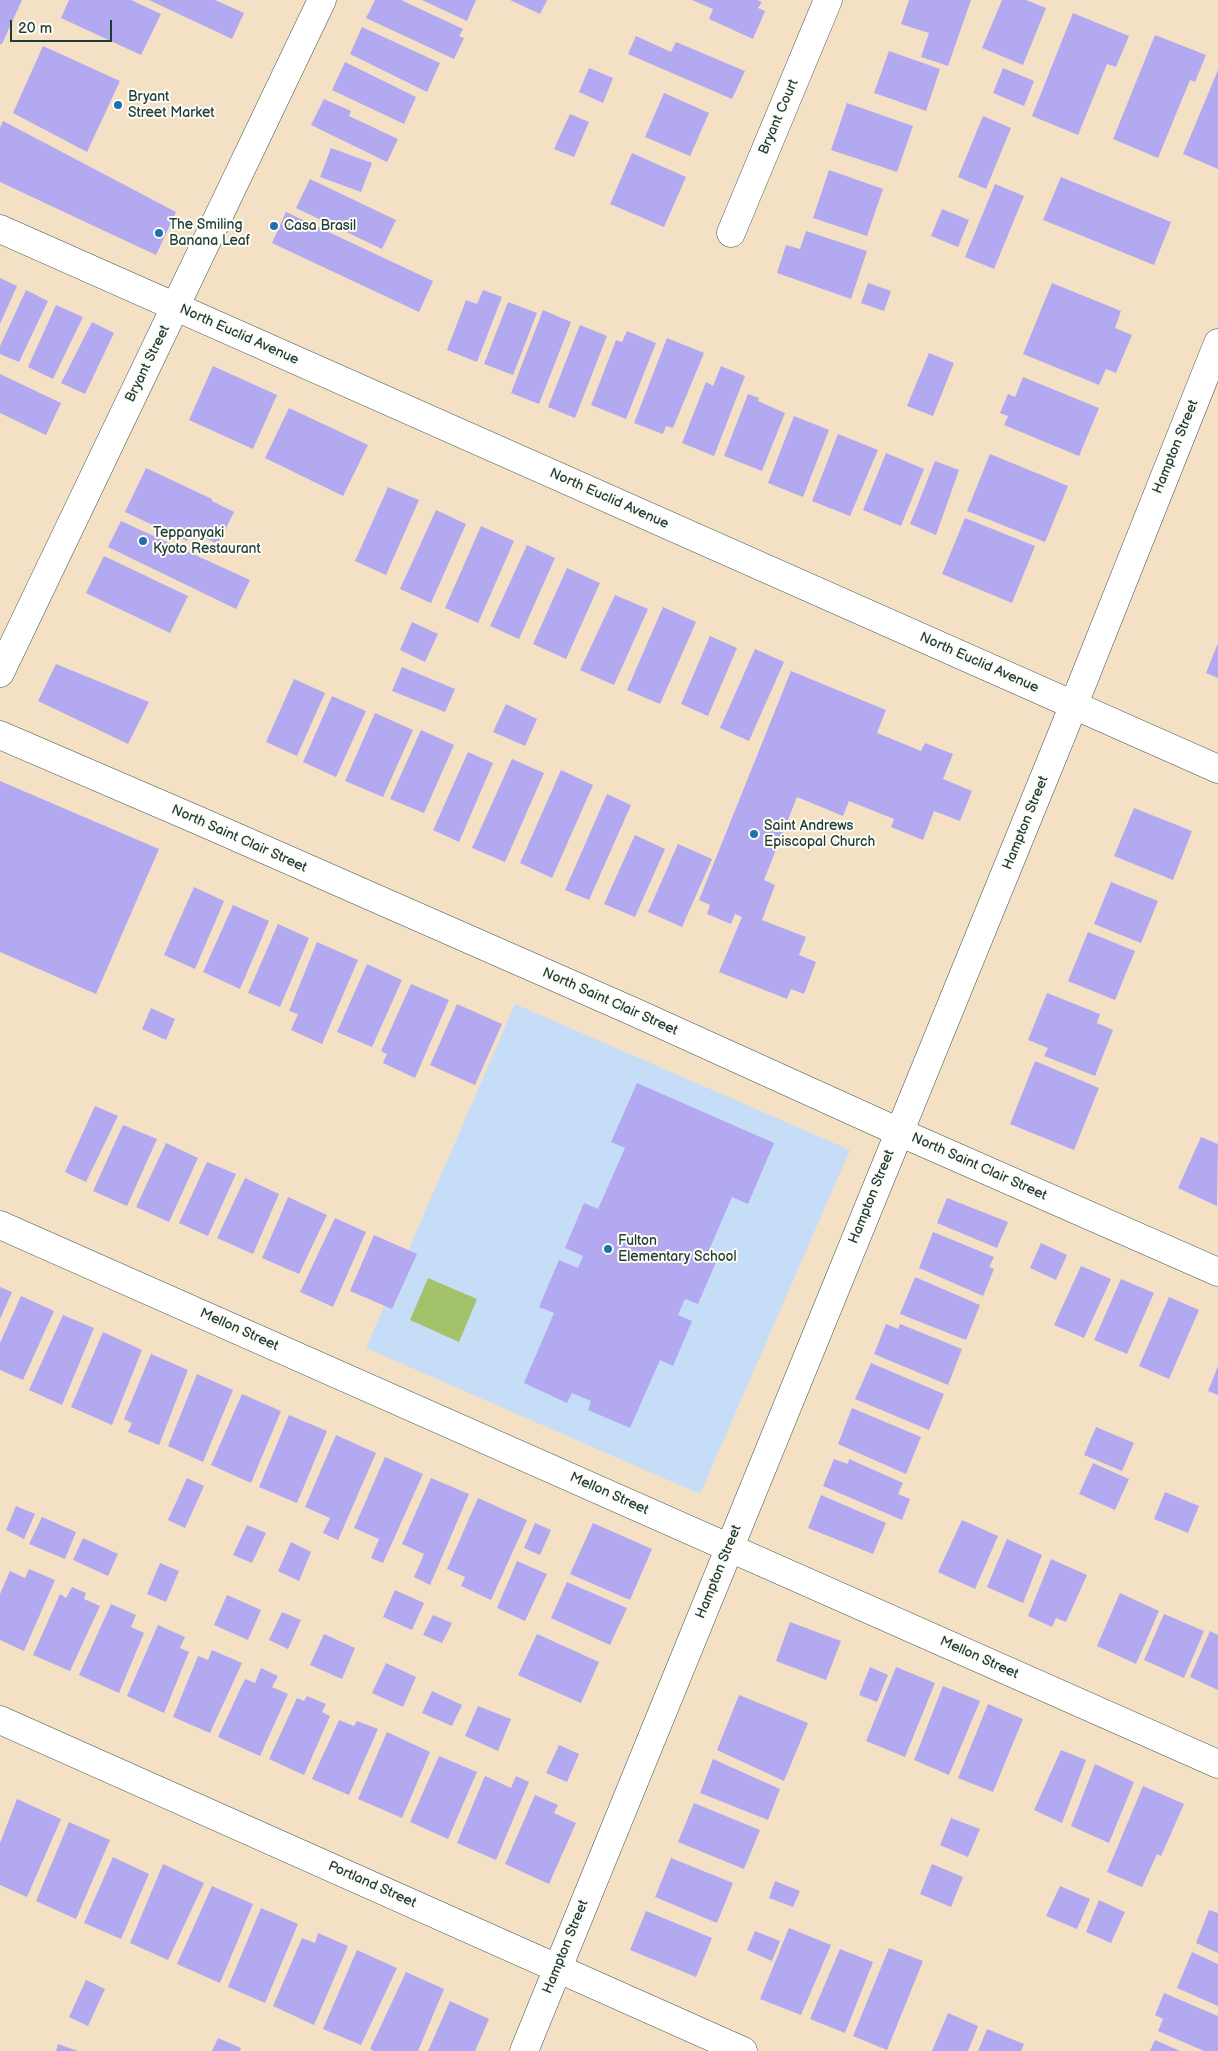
<!DOCTYPE html>
<html>
<head>
<meta charset="utf-8">
<style>
  body { margin:0 }
  #map { position:relative; width:1218px; height:2051px; overflow:hidden; background:#f4e0c5; font-family:"Balsamiq Sans",sans-serif }
  canvas { display:block }
  .scale { position:absolute; left:10px; top:20px; width:102px; height:22px; box-sizing:border-box; border:2px solid #1f3d34; border-top:0; padding-left:6px; font-size:15px; line-height:18px; white-space:nowrap; color:#1f3d34; -webkit-text-stroke:4px #fdfcf7; paint-order:stroke }
</style>
</head>
<body>
<div id="map">
<canvas width="1218" height="2051"></canvas>
<div class="scale">20 m</div>
</div>
<script>
const c = document.querySelector('canvas').getContext('2d');
c.lineJoin = 'round';
function fillPath(path, color) { c.fillStyle = color; c.fill(path, 'evenodd'); }
const toPath = rows => new Path2D(rows.map(r => 'M' + r).join(''));
function stroke(path, color, width, dash) { c.strokeStyle = color; c.lineWidth = width; c.lineCap = dash ? 'butt' : 'round'; c.setLineDash(dash || []); c.stroke(path); }
function drawText(font, color, halo, rows, align = 'center') {
  c.font = font + ' "Balsamiq Sans",sans-serif'; c.lineWidth = 4; c.setLineDash([]); c.textBaseline = 'middle'; c.strokeStyle = halo; c.fillStyle = color; for (const [text, x, y, turn = 0] of rows) {
    c.save(); c.translate(x, y); c.rotate((+turn || 0) * Math.PI / 180); c.textAlign = isNaN(turn) ? turn : align; if (halo) c.strokeText(text, 0, 0); c.fillText(text, 0, 0); c.restore();
  }
}
fillPath(toPath([
  [515,1004,850,1150,700,1494,366,1348]
]), '#c6ddf8');
fillPath(toPath([
  [428,1278,477,1299,459,1342,410,1320]
]), '#a4c26a');
fillPath(toPath([
  [0,0,22,0,2,44,0,44],
  [69,0,131,0,161,14,141,55,61,18],
  [149,0,215,0,244,13,232,39],
  [375,0,401,0,463,29,459,36,464,38,454,59,366,18],
  [422,0,476,0,467,21],
  [510,0,547,0,540,14],
  [692,0,757,0,762,2,758,8,765,11,753,39,709,19,713,9],
  [909,0,971,0,948,66,921,57,929,33,901,24],
  [1002,0,1026,0,1046,8,1023,65,982,48],
  [1073,13,1129,36,1116,67,1107,64,1078,135,1032,116],
  [362,27,440,63,427,92,350,54],
  [1155,35,1206,55,1195,82,1190,80,1158,158,1113,139],
  [636,36,671,52,676,42,745,71,732,99,628,54],
  [43,46,120,81,87,152,13,113],
  [889,51,940,69,926,111,874,93],
  [345,62,416,97,404,124,332,90],
  [589,68,613,78,603,103,579,92],
  [1003,68,1034,81,1024,106,993,93],
  [1218,70,1218,169,1183,154],
  [664,93,709,113,690,156,645,137],
  [324,99,351,111,349,116,398,139,387,162,311,125],
  [847,103,913,126,897,172,831,150],
  [570,114,589,122,574,157,554,149],
  [983,116,1011,128,986,189,958,177],
  [3,121,176,212,156,255,0,182,0,128],
  [331,148,372,163,361,192,320,177],
  [632,153,686,177,664,227,610,204],
  [829,170,883,189,867,236,813,218],
  [1061,177,1171,222,1154,265,1043,220],
  [310,179,396,220,382,249,296,208],
  [995,184,1024,196,994,269,965,257],
  [942,209,969,220,958,247,931,236],
  [286,212,433,281,419,312,272,243],
  [806,231,867,251,851,299,777,273,786,245,800,249],
  [0,278,17,286,0,324],
  [868,283,891,291,884,311,861,303],
  [1052,283,1121,311,1115,328,1132,335,1116,373,1106,369,1099,385,1023,354],
  [26,290,48,301,19,362,0,354,0,346],
  [483,290,502,297,477,362,447,350,466,300,477,304],
  [508,302,537,313,513,375,484,364],
  [56,305,83,317,53,379,28,367],
  [543,310,571,322,539,404,511,393],
  [92,322,114,333,85,394,61,383],
  [580,325,607,336,575,418,548,407],
  [627,331,656,343,626,419,591,405,616,340,622,342],
  [667,338,704,353,673,428,666,426,663,434,634,423],
  [929,353,954,363,933,416,907,406],
  [213,366,277,395,253,449,189,420],
  [721,366,745,376,714,456,682,443,706,382,713,386],
  [0,374,61,403,46,435,0,413],
  [1023,377,1099,408,1079,456,1004,425,1008,416,1000,413,1008,394,1015,397],
  [748,394,759,398,758,401,785,413,762,471,724,456],
  [289,408,368,445,343,496,265,458],
  [794,416,829,430,803,497,768,483],
  [838,434,878,450,850,516,812,501],
  [886,453,924,469,901,526,863,510],
  [990,454,1068,486,1045,542,967,511],
  [935,461,959,470,936,535,910,524],
  [146,468,212,499,212,501,234,512,218,544,192,532,187,541,125,512],
  [388,487,419,500,386,575,355,561],
  [436,510,466,524,431,603,400,589],
  [965,518,1035,546,1012,603,942,574],
  [121,521,250,580,236,609,108,547],
  [481,526,514,541,478,623,445,608],
  [527,545,555,558,519,639,490,626],
  [104,556,188,596,170,633,86,593],
  [567,568,600,583,566,659,533,644],
  [615,595,648,609,614,685,580,670],
  [663,607,696,622,660,704,627,690],
  [412,622,438,634,425,662,400,650],
  [710,636,737,648,708,716,681,704],
  [1218,643,1218,678,1206,673],
  [755,649,784,662,749,741,720,728],
  [56,664,149,702,128,744,38,701],
  [402,667,455,689,445,712,392,691],
  [791,671,886,710,877,733,921,751,925,743,953,754,943,779,972,791,960,821,934,811,923,840,891,827,894,819,849,801,843,816,797,797,764,880,775,885,762,920,806,937,799,955,816,962,804,994,791,989,787,999,719,972,742,917,735,914,731,924,707,914,710,905,699,900],
  [294,679,325,693,297,756,266,742],
  [332,696,366,711,336,777,303,762],
  [506,704,537,719,525,746,493,732],
  [375,713,413,730,383,797,345,781],
  [421,730,454,745,424,813,390,799],
  [468,752,493,763,459,842,433,830],
  [512,759,544,773,505,862,472,848],
  [561,770,593,785,552,878,520,863],
  [0,781,159,849,96,994,0,952],
  [607,794,631,805,589,900,565,890],
  [1134,808,1192,831,1173,880,1114,856],
  [635,835,665,849,635,917,604,904],
  [678,844,712,859,682,927,648,912],
  [1111,882,1158,901,1141,943,1094,924],
  [194,887,224,901,195,969,164,955],
  [233,905,269,921,240,989,203,972],
  [278,924,309,938,280,1007,248,993],
  [1088,932,1135,951,1115,1000,1068,981],
  [317,942,358,960,322,1044,291,1030,298,1014,289,1011],
  [367,964,402,980,372,1047,337,1032],
  [411,984,449,1000,415,1078,383,1063,387,1054,381,1051],
  [1047,993,1100,1014,1097,1023,1113,1030,1095,1076,1044,1056,1048,1048,1028,1040],
  [457,1004,502,1024,475,1085,430,1065],
  [151,1008,175,1019,166,1040,142,1029],
  [1035,1061,1099,1088,1074,1150,1010,1124],
  [637,1083,774,1143,748,1204,732,1197,706,1257,716,1262,698,1304,685,1299,678,1315,692,1321,673,1366,660,1360,630,1428,588,1410,591,1401,572,1393,567,1403,524,1383,554,1313,539,1307,559,1260,578,1268,583,1256,565,1248,584,1203,598,1209,625,1148,611,1142],
  [95,1106,118,1116,86,1182,65,1172],
  [123,1125,157,1139,127,1206,93,1191],
  [1201,1137,1218,1144,1217,1206,1178,1188],
  [166,1143,198,1158,169,1222,136,1207],
  [207,1162,236,1174,208,1236,179,1223],
  [245,1178,279,1194,253,1254,217,1238],
  [288,1197,327,1215,299,1274,262,1258],
  [947,1198,1008,1222,997,1248,937,1223],
  [335,1218,366,1232,333,1307,300,1292],
  [933,1232,994,1257,989,1267,994,1269,983,1296,919,1268],
  [374,1235,417,1254,392,1309,350,1291],
  [1041,1243,1067,1255,1056,1280,1030,1268],
  [1081,1266,1111,1279,1084,1338,1054,1325],
  [915,1277,980,1305,966,1340,900,1314],
  [1121,1279,1154,1293,1127,1354,1094,1340],
  [0,1287,12,1292,0,1319],
  [21,1296,54,1311,23,1380,0,1370,0,1343],
  [1169,1297,1199,1310,1169,1379,1139,1366],
  [63,1315,94,1328,62,1405,29,1390],
  [886,1324,898,1329,900,1324,962,1349,948,1385,874,1354],
  [103,1332,142,1350,112,1425,71,1407],
  [151,1354,188,1370,159,1445,128,1432,132,1423,124,1419],
  [871,1363,944,1394,929,1430,855,1399],
  [1218,1366,1218,1395,1208,1391],
  [197,1374,233,1390,203,1462,168,1446],
  [242,1394,281,1411,251,1483,211,1465],
  [852,1408,921,1437,906,1474,838,1444],
  [289,1415,327,1431,297,1503,259,1487],
  [1096,1427,1134,1443,1122,1471,1084,1455],
  [336,1435,376,1453,338,1540,323,1533,330,1518,305,1507],
  [385,1457,423,1474,383,1563,371,1558,379,1539,354,1528],
  [834,1459,848,1464,849,1459,903,1483,898,1494,910,1499,902,1520,823,1486],
  [1093,1463,1129,1479,1115,1510,1079,1494],
  [187,1478,204,1486,185,1528,168,1520],
  [431,1478,469,1494,430,1585,414,1577,424,1554,402,1544],
  [1165,1492,1199,1506,1188,1533,1154,1519],
  [821,1495,886,1523,873,1554,808,1528],
  [478,1498,527,1520,491,1600,461,1586,465,1577,447,1569],
  [16,1506,35,1514,24,1539,6,1530],
  [42,1517,76,1532,65,1559,29,1544],
  [962,1520,998,1536,975,1589,938,1572],
  [535,1523,551,1530,540,1555,524,1548],
  [593,1523,652,1549,630,1600,570,1574],
  [247,1525,266,1533,252,1563,233,1555],
  [83,1538,118,1554,108,1576,73,1560],
  [1007,1539,1042,1555,1023,1603,987,1587],
  [291,1542,311,1552,299,1581,278,1571],
  [1051,1559,1087,1575,1066,1622,1056,1618,1052,1627,1028,1616],
  [517,1561,547,1574,525,1621,497,1608],
  [160,1563,179,1571,166,1602,147,1594],
  [29,1569,55,1580,24,1651,0,1640,0,1594,10,1571,25,1578],
  [567,1582,627,1608,610,1645,551,1618],
  [72,1587,86,1593,84,1599,100,1606,70,1671,33,1655,60,1594,66,1598],
  [395,1590,424,1603,412,1630,383,1617],
  [1120,1593,1159,1611,1136,1664,1097,1646],
  [227,1595,261,1610,248,1640,214,1625],
  [111,1604,136,1615,131,1627,144,1633,119,1693,79,1675],
  [282,1612,301,1620,288,1649,269,1640],
  [1164,1614,1204,1631,1184,1678,1144,1660],
  [433,1615,452,1623,442,1643,423,1635],
  [790,1622,841,1641,826,1680,776,1661],
  [158,1625,185,1637,180,1648,189,1652,164,1713,127,1696],
  [1210,1631,1218,1635,1218,1690,1190,1677],
  [324,1634,355,1648,342,1679,310,1665],
  [537,1634,599,1662,581,1703,518,1675],
  [212,1650,242,1663,210,1733,173,1717,198,1656,208,1660],
  [386,1663,416,1677,403,1707,372,1693],
  [870,1667,888,1675,877,1702,859,1695],
  [896,1667,935,1683,905,1757,866,1741],
  [261,1668,278,1676,272,1687,288,1694,260,1756,218,1737,245,1679,255,1683],
  [943,1686,980,1701,949,1775,914,1760],
  [432,1691,462,1705,452,1726,422,1713],
  [739,1695,808,1723,784,1781,717,1750],
  [307,1696,326,1704,322,1712,330,1716,304,1775,269,1759,297,1698,304,1701],
  [988,1704,1023,1719,993,1792,958,1778],
  [478,1706,511,1719,498,1751,465,1736],
  [339,1720,354,1726,357,1721,378,1729,349,1795,312,1779],
  [387,1732,430,1752,402,1818,358,1799],
  [559,1745,579,1754,567,1782,546,1773],
  [1061,1750,1086,1760,1062,1823,1034,1810],
  [439,1756,477,1772,448,1839,410,1822],
  [713,1759,780,1789,768,1820,700,1793],
  [1095,1764,1134,1782,1109,1843,1071,1826],
  [485,1776,511,1788,516,1776,529,1782,496,1860,457,1843],
  [1143,1786,1184,1804,1161,1856,1157,1854,1142,1887,1107,1872],
  [535,1795,558,1805,554,1813,576,1823,549,1884,505,1864],
  [17,1799,61,1819,27,1897,0,1885,0,1843],
  [694,1803,760,1830,744,1869,678,1842],
  [951,1818,980,1829,968,1857,940,1845],
  [69,1822,110,1840,76,1919,36,1901],
  [113,1857,149,1874,121,1939,84,1923],
  [671,1858,733,1883,717,1923,655,1897],
  [163,1864,204,1883,168,1960,130,1943],
  [932,1864,963,1877,951,1907,920,1894],
  [775,1881,800,1891,793,1907,769,1898],
  [212,1886,253,1904,220,1983,177,1964],
  [1060,1886,1090,1899,1077,1929,1046,1916],
  [1099,1900,1125,1912,1111,1943,1086,1932],
  [261,1908,298,1924,265,2003,228,1987],
  [1209,1910,1218,1913,1218,1953,1196,1943],
  [646,1911,712,1938,696,1977,630,1950],
  [789,1928,831,1945,801,2015,760,1999],
  [755,1931,780,1941,772,1961,747,1950],
  [318,1933,348,1946,314,2025,273,2006,302,1938,315,1943],
  [889,1948,923,1961,887,2050,853,2036],
  [840,1949,873,1962,845,2033,810,2019],
  [357,1950,397,1968,361,2045,323,2029],
  [1192,1952,1218,1964,1218,2006,1177,1988],
  [406,1972,444,1989,418,2051,374,2051,370,2049],
  [86,1980,105,1989,88,2026,69,2017],
  [1164,1993,1218,2016,1218,2051,1204,2051,1158,2031,1163,2019,1155,2015],
  [450,2001,489,2019,475,2051,428,2051],
  [948,2013,978,2026,968,2051,932,2051],
  [987,2029,1024,2044,1021,2051,978,2051],
  [218,2038,241,2048,240,2051,212,2051],
  [1155,2040,1180,2051,1150,2051],
  [58,2044,78,2051,56,2051]
]), '#b3a9f1');
const street = toPath([
  [0,229,1218,769],
  [731,233,828,0],
  [0,673,322,0],
  [0,735,202,822,632,1011,899,1132,1218,1272],
  [0,1225,1218,1764],
  [0,1720,743,2051],
  [524,2051,1062,734,1218,343]
]);
stroke(street, '#3f554a', 29);
stroke(street, '#fff', 28);
for (const [x, y, r, color] of [
  [118,105,5,"#1f6fb2"],
  [274,226,5,"#1f6fb2"],
  [159,233,5,"#1f6fb2"],
  [143,541,5,"#1f6fb2"],
  [754,834,5,"#1f6fb2"],
  [608,1249,5,"#1f6fb2"]
]) { const dot = new Path2D(); dot.arc(x, y, r, 0, 2 * Math.PI); c.fillStyle = color; c.fill(dot); stroke(dot, '#fdfcf7', 2); }
drawText('14px', '#1f3d34', '#fdfcf7', [
  ["Bryant",128,97],
  ["Street Market",128,113],
  ["The Smiling",169,225],
  ["Banana Leaf",169,241],
  ["Casa Brasil",284,226],
  ["Teppanyaki",153,533],
  ["Kyoto Restaurant",153,549],
  ["Saint Andrews",764,826],
  ["Episcopal Church",764,842],
  ["Fulton",618,1241],
  ["Elementary School",618,1257]
], 'left');
drawText('14px', '#1f3d34', '#fdfcf7', [
  ["Bryant Court",779,117,-67],
  ["North Euclid Avenue",239,335,24],
  ["Bryant Street",148,364,-64],
  ["Hampton Street",1176,447,-68],
  ["North Euclid Avenue",609,499,24],
  ["North Euclid Avenue",979,663,24],
  ["Hampton Street",1026,823,-68],
  ["North Saint Clair Street",239,839,24],
  ["North Saint Clair Street",610,1002,24],
  ["North Saint Clair Street",979,1167,24],
  ["Hampton Street",872,1197,-68],
  ["Mellon Street",239,1330,24],
  ["Mellon Street",609,1494,24],
  ["Hampton Street",719,1572,-68],
  ["Mellon Street",979,1658,24],
  ["Portland Street",372,1885,24],
  ["Hampton Street",566,1947,-68]
]);
</script>
</body>
</html>
